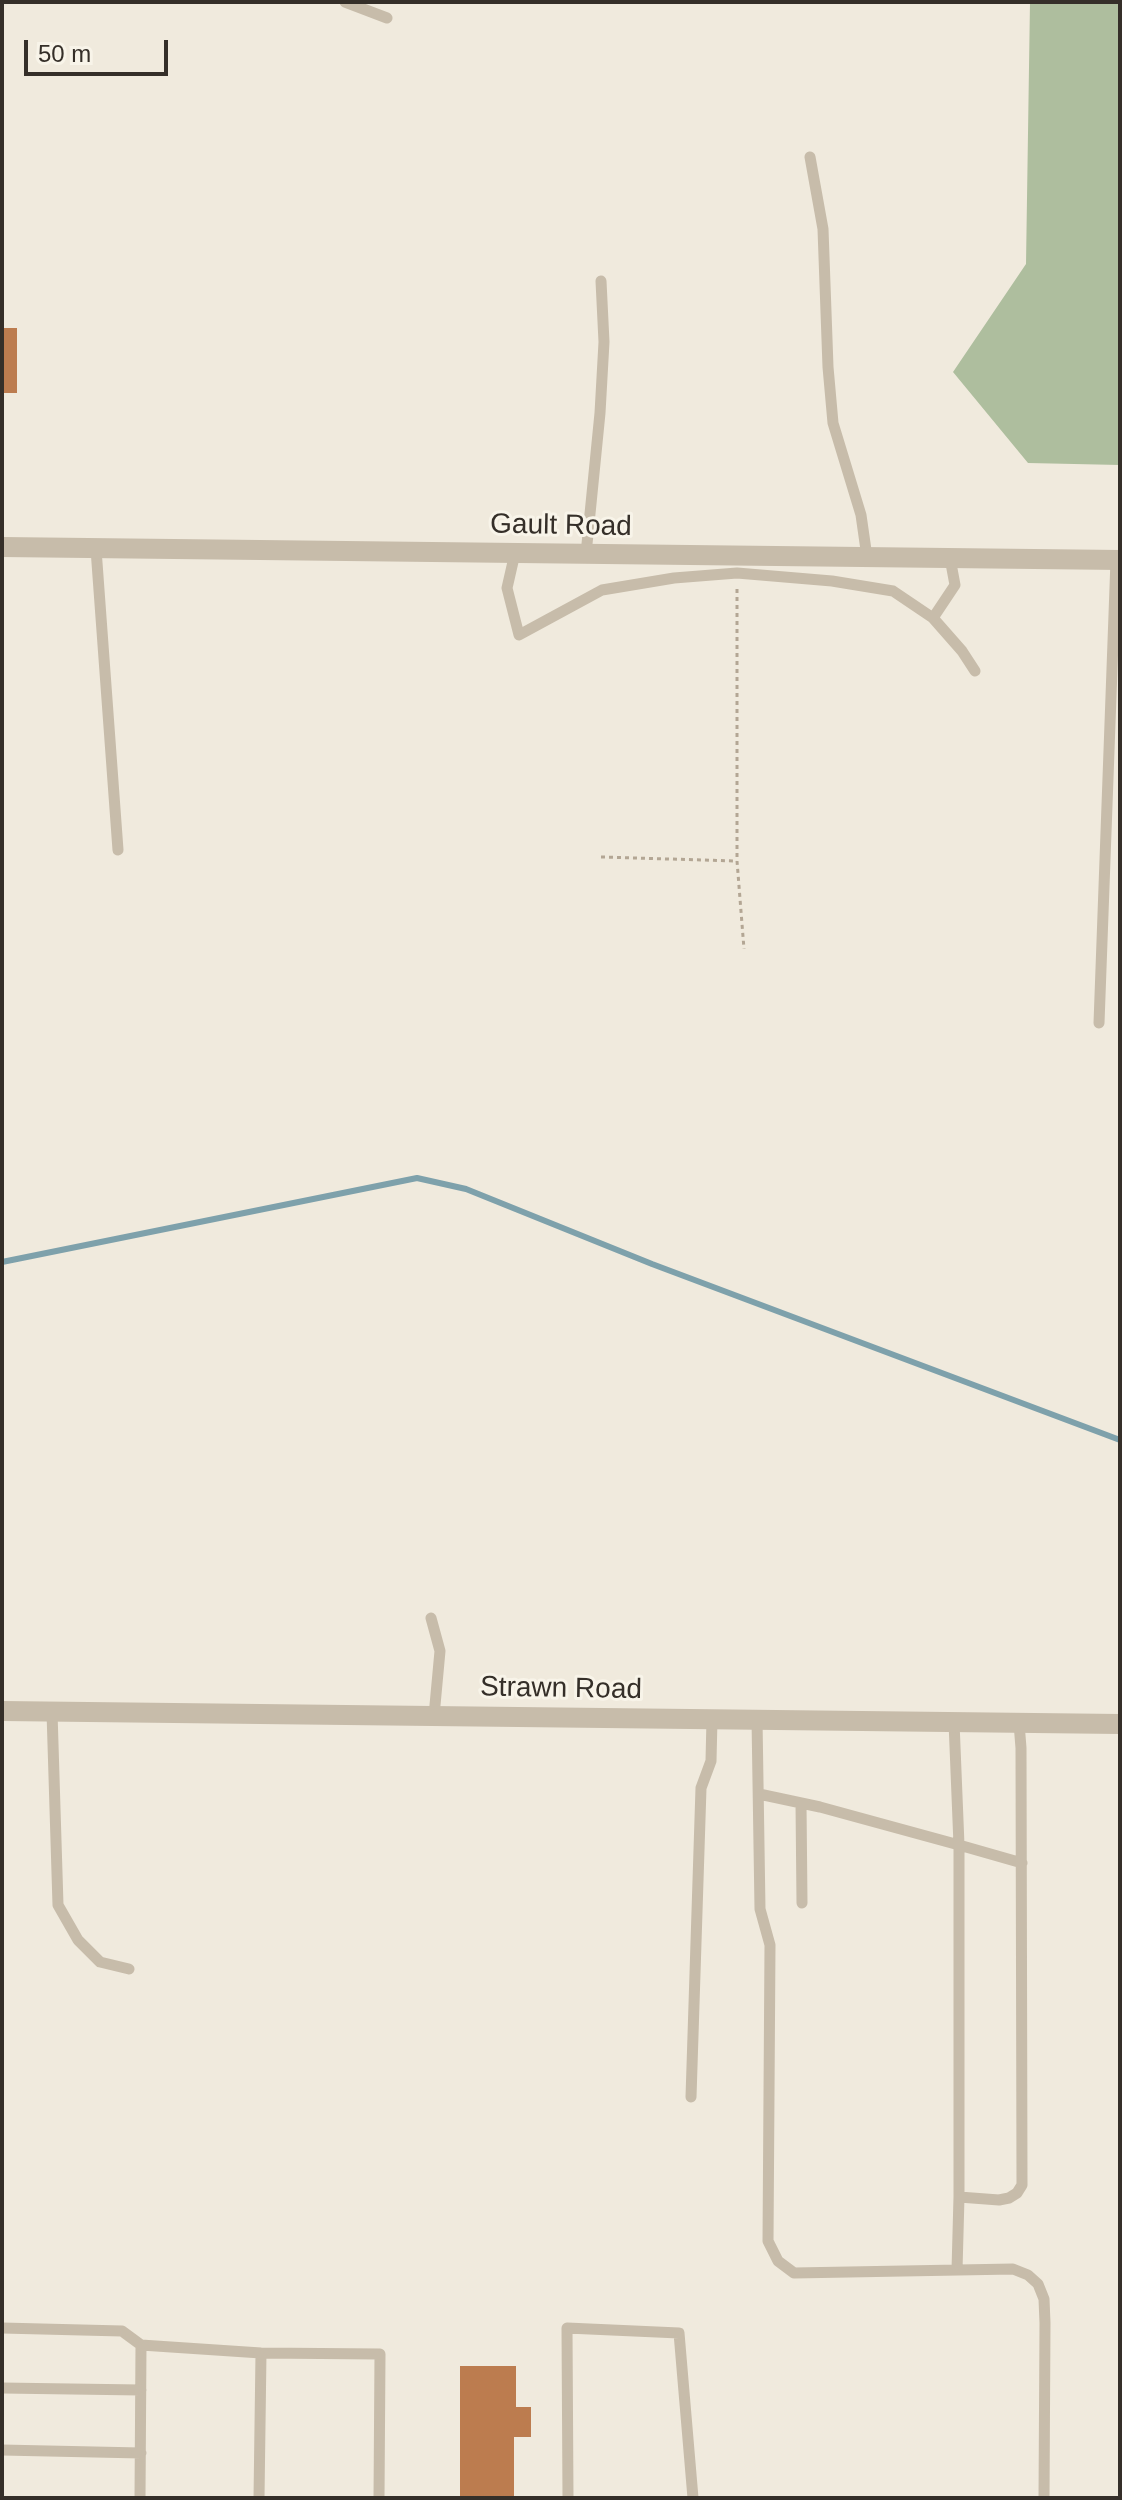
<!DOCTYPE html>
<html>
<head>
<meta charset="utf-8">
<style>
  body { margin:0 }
  #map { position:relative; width:1122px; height:2500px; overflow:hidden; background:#f0eadd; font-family:Helvetica,sans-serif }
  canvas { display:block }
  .frame { position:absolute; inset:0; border:4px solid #352f29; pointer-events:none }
  .scale { position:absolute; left:24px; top:40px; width:144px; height:36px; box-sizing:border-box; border:4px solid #352f29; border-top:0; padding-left:10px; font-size:24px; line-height:28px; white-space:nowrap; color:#352f29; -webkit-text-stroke:6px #f8f4e9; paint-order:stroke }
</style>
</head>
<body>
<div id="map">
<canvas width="1122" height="2500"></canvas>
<div class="frame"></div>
<div class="scale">50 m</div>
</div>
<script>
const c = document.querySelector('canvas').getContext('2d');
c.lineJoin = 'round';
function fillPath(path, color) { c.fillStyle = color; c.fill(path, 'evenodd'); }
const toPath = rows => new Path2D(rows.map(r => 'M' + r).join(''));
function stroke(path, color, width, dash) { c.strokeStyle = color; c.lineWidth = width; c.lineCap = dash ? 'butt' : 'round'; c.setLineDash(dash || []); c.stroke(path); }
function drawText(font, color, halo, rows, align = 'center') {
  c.font = font + ' Helvetica,sans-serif'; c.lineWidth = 6; c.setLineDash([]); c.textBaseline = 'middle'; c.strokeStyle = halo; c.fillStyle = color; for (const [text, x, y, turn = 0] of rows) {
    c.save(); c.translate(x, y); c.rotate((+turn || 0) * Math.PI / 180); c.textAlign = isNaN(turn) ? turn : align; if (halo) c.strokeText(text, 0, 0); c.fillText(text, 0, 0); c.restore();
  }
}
fillPath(toPath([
  [1030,2,1120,2,1120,465,1028,463,953,372,1026,264]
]), '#aebe9e');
stroke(toPath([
  [2,1262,417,1178,466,1189,652,1264,1120,1440]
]), '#7ea1ab', 6);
fillPath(toPath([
  [2,328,17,328,17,393,2,393],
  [460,2366,516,2366,516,2407,531,2407,531,2437,514,2437,514,2498,460,2498]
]), '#bc7c4f');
stroke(toPath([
  [737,589,737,861,744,949],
  [601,857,737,861]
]), '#b3a694', 3, [4, 4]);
stroke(toPath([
  [345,2,387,18],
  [810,157,823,229,828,367,833,423,861,515,867,557],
  [96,549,118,850],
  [515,553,507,588,519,635,602,590,674,578,737,573,832,581,893,591,933,618,962,651,975,671],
  [586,554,600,413,604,342,601,281],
  [933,618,955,585,950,558],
  [1099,1023,1116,560],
  [431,1618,440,1651,434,1716],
  [52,1712,58,1905,78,1940,100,1962,129,1969],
  [757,1719,760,1909,770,1945,768,2241,778,2261,794,2273,1013,2269,1028,2275,1038,2284,1044,2299,1045,2323,1044,2498],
  [759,1794,820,1807,959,1845,954,1722],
  [801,1803,802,1903],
  [691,2097,701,1788,711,1761,712,1719],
  [959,2197,959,1845,1022,1863],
  [957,2270,959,2197,999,2200,1009,2198,1017,2193,1022,2185,1021,1748,1019,1723],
  [2,2328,122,2331,141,2345,140,2498],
  [141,2345,261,2353,380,2354,379,2498],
  [2,2388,141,2390],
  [2,2450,141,2453],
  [259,2498,261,2353],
  [568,2498,567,2328,679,2333,693,2498]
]), '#c7bcaa', 11);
stroke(toPath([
  [2,547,1120,560],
  [2,1711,1120,1724]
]), '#c7bcaa', 20);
drawText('28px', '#352f29', '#f8f4e9', [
  ["Gault Road",561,526,1],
  ["Strawn Road",561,1689,1]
]);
</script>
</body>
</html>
